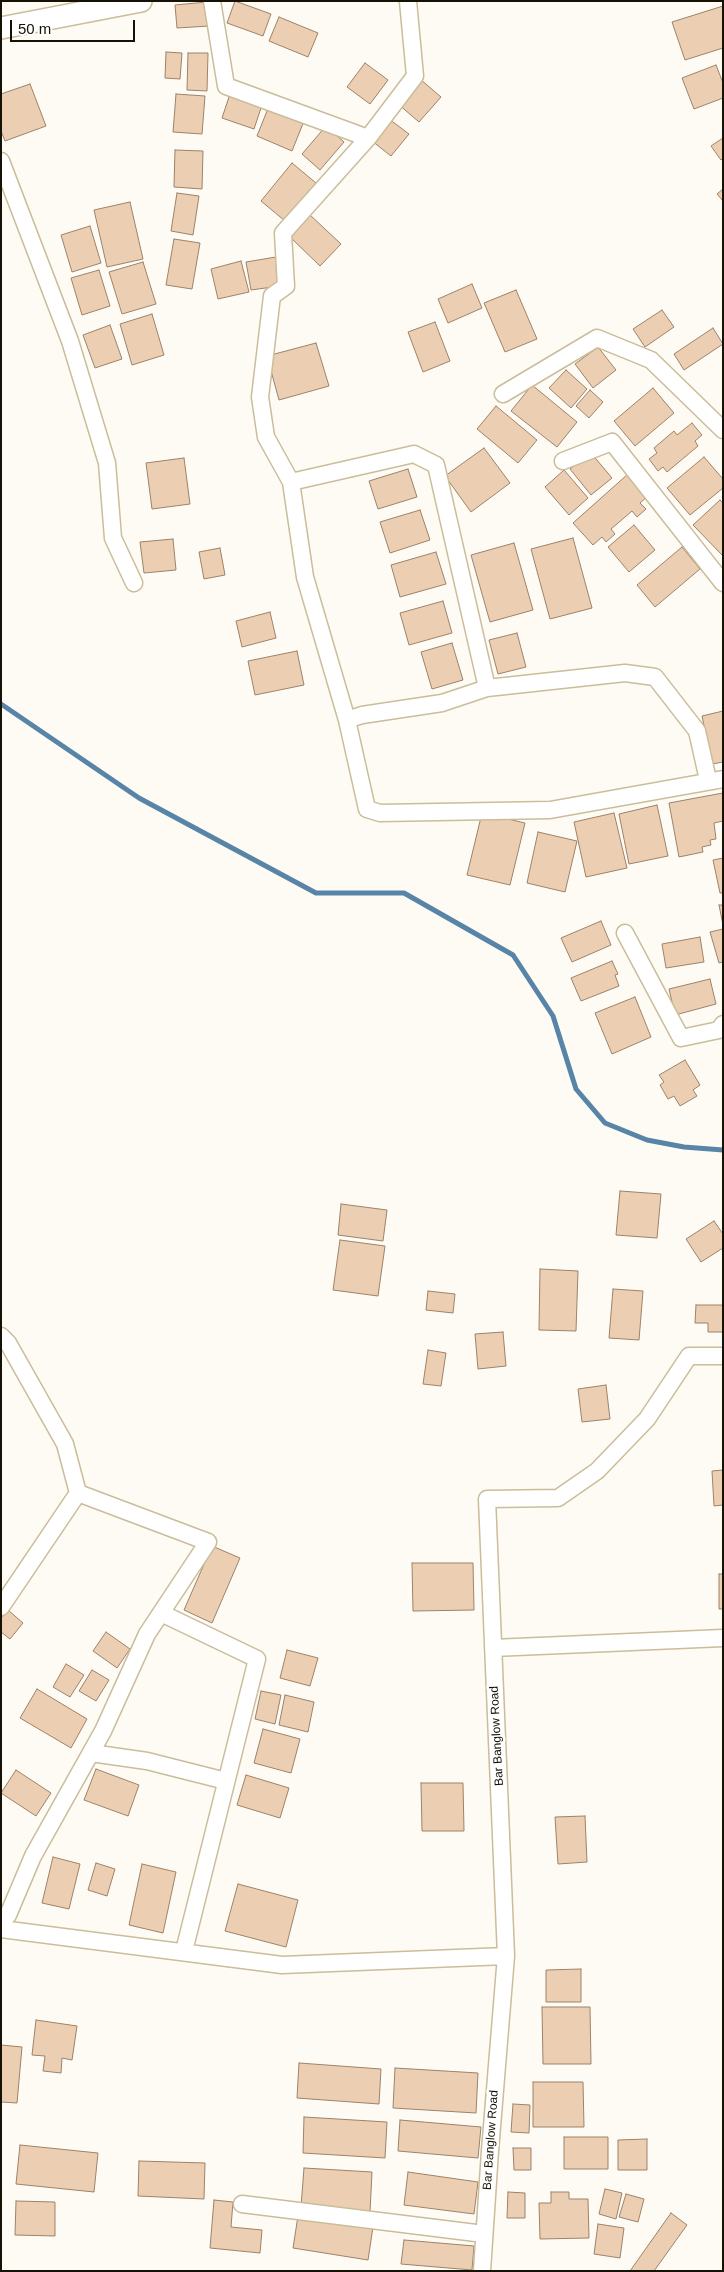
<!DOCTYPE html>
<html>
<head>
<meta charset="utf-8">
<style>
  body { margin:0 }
  #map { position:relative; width:724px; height:2272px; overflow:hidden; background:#fefbf4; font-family:Helvetica,sans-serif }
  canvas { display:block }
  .frame { position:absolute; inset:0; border:2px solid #161105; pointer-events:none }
  .scale { position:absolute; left:10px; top:20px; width:125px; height:22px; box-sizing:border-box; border:2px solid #161105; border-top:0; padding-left:6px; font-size:15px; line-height:18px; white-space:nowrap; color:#161105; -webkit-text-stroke:4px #fff; paint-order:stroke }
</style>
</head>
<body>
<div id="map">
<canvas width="724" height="2272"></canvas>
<div class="frame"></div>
<div class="scale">50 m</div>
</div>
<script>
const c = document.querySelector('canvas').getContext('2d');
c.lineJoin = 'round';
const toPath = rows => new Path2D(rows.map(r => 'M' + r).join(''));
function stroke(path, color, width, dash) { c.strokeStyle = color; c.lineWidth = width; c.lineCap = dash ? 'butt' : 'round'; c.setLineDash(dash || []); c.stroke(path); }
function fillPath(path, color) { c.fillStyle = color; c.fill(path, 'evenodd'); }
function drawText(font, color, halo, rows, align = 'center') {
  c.font = font + ' Helvetica,sans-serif'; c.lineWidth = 5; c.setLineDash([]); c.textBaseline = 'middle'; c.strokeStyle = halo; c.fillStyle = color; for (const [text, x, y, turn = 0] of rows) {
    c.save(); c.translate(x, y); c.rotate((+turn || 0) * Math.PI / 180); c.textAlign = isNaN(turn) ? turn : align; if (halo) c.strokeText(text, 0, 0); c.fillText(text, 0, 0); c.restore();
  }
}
stroke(toPath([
  [1,704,139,798,316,893,404,893,513,955,553,1016,576,1089,605,1123,647,1140,684,1147,723,1150]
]), '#5885a7', 5);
const building = toPath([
  [235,1,271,14,263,36,227,23,235,1],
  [207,2,209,26,177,28,175,5,207,2],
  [723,6,723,48,685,60,672,22,723,6],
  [279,17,318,33,308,57,269,41,279,17],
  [166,52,182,53,180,79,165,78,166,52],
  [188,53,208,53,207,91,187,90,188,53],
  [365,63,388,80,370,104,347,87,365,63],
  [716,65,723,83,723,98,694,109,682,78,716,65],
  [420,79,441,97,419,122,398,104,420,79],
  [30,84,46,126,5,141,1,131,1,94,30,84],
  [176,94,205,96,202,134,173,132,176,94],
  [230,94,262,105,254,129,222,118,230,94],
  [269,106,304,121,292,151,257,136,269,106],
  [389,119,409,134,391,156,372,141,389,119],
  [326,126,344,142,320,170,302,154,326,126],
  [723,138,723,158,721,160,711,146,723,138],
  [175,150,203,151,202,189,174,187,175,150],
  [292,163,316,183,285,221,261,201,292,163],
  [723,189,723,201,717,194,723,189],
  [177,193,199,196,193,235,171,231,177,193],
  [130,202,143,259,107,267,94,210,130,202],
  [309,214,341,244,320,266,289,236,309,214],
  [90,226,101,263,72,272,61,235,90,226],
  [174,239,200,243,192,289,166,285,174,239],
  [276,257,280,286,251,290,246,262,276,257],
  [241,261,249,292,218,299,211,269,241,261],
  [143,262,156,304,122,314,109,272,143,262],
  [99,270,110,306,82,315,71,278,99,270],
  [472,284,482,308,448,323,438,299,472,284],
  [516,290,537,339,505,352,484,303,516,290],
  [662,310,674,327,645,347,633,329,662,310],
  [152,314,164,355,132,365,120,324,152,314],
  [435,322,450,361,423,372,408,332,435,322],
  [110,325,122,359,95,368,83,335,110,325],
  [713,328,723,344,684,370,674,354,713,328],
  [316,343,329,386,279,400,267,356,316,343],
  [598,347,616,370,593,388,575,364,598,347],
  [566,370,587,389,571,408,549,388,566,370],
  [532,385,577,422,557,447,511,411,532,385],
  [653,388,674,413,635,446,614,421,653,388],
  [590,390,603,402,589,418,576,406,590,390],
  [496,406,537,440,518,463,477,429,496,406],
  [692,423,702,435,695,441,698,446,667,472,663,467,658,471,649,459,657,453,654,448,674,431,677,435,692,423],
  [484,448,510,483,471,512,445,476,484,448],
  [591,453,612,478,591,495,570,469,591,453],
  [704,457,723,479,723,488,690,515,667,488,704,457],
  [184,458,190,504,152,509,146,463,184,458],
  [408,469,417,497,378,509,369,481,408,469],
  [564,470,588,498,569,515,545,487,564,470],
  [628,474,648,496,640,503,646,509,637,517,632,511,611,529,615,534,606,542,602,537,593,545,573,523,628,474],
  [720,500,723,503,723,556,693,525,720,500],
  [420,510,430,540,390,553,380,522,420,510],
  [634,525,655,550,629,572,608,547,634,525],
  [573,538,592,608,550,619,531,549,573,538],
  [173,539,176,570,144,573,140,542,173,539],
  [514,543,533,610,490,622,471,555,514,543],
  [682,547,700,569,655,607,637,585,682,547],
  [220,548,225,575,204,579,199,552,220,548],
  [436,552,446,584,400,597,391,565,436,552],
  [443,601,452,633,409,645,400,613,443,601],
  [270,612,276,638,242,647,236,621,270,612],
  [517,633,526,667,498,674,489,640,517,633],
  [452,643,463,680,432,689,421,652,452,643],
  [297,651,304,685,255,695,248,661,297,651],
  [723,711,723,762,712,764,702,716,723,711],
  [723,793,723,821,714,823,716,839,710,840,711,845,702,847,703,852,679,857,669,803,723,793],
  [657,805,668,856,629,864,619,814,657,805],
  [482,813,525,823,510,885,467,875,482,813],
  [614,813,627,868,586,877,574,822,614,813],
  [538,832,577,841,565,892,527,883,538,832],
  [723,858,723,893,720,893,713,860,723,858],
  [719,905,723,905,723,925,719,905],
  [601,921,611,945,572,962,561,938,601,921],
  [723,929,723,962,719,963,710,932,723,929],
  [700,937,704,962,666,968,662,944,700,937],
  [612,961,618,974,615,975,619,986,581,1001,571,978,612,961],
  [710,979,716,1004,675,1015,669,989,710,979],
  [635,997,651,1037,612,1054,595,1013,635,997],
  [685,1060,700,1085,693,1090,697,1096,680,1106,674,1096,668,1099,660,1085,664,1082,659,1075,685,1060],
  [620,1191,661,1194,657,1238,616,1235,620,1191],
  [341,1204,387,1210,383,1241,338,1235,341,1204],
  [714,1221,723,1234,723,1248,701,1262,686,1239,714,1221],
  [340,1240,385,1246,378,1296,333,1290,340,1240],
  [540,1269,578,1271,576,1331,539,1330,540,1269],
  [613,1289,643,1291,639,1340,609,1338,613,1289],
  [428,1291,455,1294,453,1313,426,1310,428,1291],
  [696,1305,723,1305,723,1332,708,1332,708,1323,695,1323,696,1305],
  [503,1332,506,1366,478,1369,475,1334,503,1332],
  [428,1350,446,1353,441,1386,423,1384,428,1350],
  [606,1385,610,1419,582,1422,578,1389,606,1385],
  [723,1470,723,1505,714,1506,712,1471,723,1470],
  [212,1546,240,1558,212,1623,184,1610,212,1546],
  [412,1563,473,1563,474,1610,413,1611,412,1563],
  [719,1574,723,1574,723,1609,719,1609,719,1574],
  [8,1610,23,1623,10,1639,1,1632,1,1618,8,1610],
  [106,1632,130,1649,117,1668,93,1651,106,1632],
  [287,1650,318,1658,310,1686,280,1678,287,1650],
  [66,1664,84,1675,70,1697,53,1687,66,1664],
  [92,1670,109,1680,96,1701,79,1691,92,1670],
  [37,1689,87,1719,71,1748,20,1718,37,1689],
  [261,1691,281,1695,275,1724,255,1719,261,1691],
  [285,1695,314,1702,308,1732,279,1725,285,1695],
  [263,1729,300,1739,291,1773,254,1763,263,1729],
  [96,1769,139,1785,128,1816,84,1800,96,1769],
  [16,1770,51,1793,36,1816,1,1793,16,1770],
  [246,1775,289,1788,280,1818,237,1805,246,1775],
  [421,1783,463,1783,464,1831,422,1831,421,1783],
  [585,1816,587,1862,558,1864,555,1817,585,1816],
  [53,1857,80,1864,69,1909,42,1903,53,1857],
  [96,1863,115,1869,107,1896,88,1890,96,1863],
  [142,1864,176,1872,163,1933,129,1925,142,1864],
  [238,1884,298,1900,286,1947,225,1931,238,1884],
  [581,1969,581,2002,546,2002,546,1970,581,1969],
  [542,2007,590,2007,591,2064,543,2064,542,2007],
  [36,2020,77,2026,72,2060,62,2058,61,2073,43,2071,45,2056,32,2055,36,2020],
  [1,2045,22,2047,17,2103,1,2102,1,2045],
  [299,2063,381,2069,379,2104,297,2098,299,2063],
  [395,2068,478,2073,476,2113,393,2108,395,2068],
  [533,2082,583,2082,584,2127,533,2127,533,2082],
  [513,2104,530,2105,529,2133,511,2132,513,2104],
  [304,2117,387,2122,385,2158,303,2153,304,2117],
  [400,2120,481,2127,478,2158,398,2151,400,2120],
  [564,2137,608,2137,608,2169,564,2169,564,2137],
  [647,2139,647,2170,618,2170,618,2140,647,2139],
  [20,2145,98,2153,94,2192,16,2184,20,2145],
  [513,2148,531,2148,531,2170,514,2170,513,2148],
  [139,2161,205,2163,204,2199,138,2196,139,2161],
  [304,2168,372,2172,370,2212,301,2207,304,2168],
  [408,2172,478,2182,474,2214,404,2205,408,2172],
  [605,2189,622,2193,616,2219,599,2214,605,2189],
  [508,2192,525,2193,525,2218,507,2218,508,2192],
  [551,2192,569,2192,569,2199,588,2199,589,2238,540,2239,539,2203,551,2203,551,2192],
  [626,2194,644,2199,638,2222,619,2217,626,2194],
  [214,2200,233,2202,231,2227,262,2230,260,2253,210,2248,214,2200],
  [16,2201,55,2202,55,2236,15,2235,16,2201],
  [671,2213,687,2225,654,2271,630,2271,671,2213],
  [298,2216,373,2227,368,2260,293,2248,298,2216],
  [598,2224,624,2228,620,2258,594,2254,598,2224],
  [404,2240,474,2246,472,2270,401,2264,404,2240]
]);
fillPath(building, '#ecceb3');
stroke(building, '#9d8268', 1);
const minor = toPath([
  [212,1,226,86,368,138],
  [408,1,415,76,368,138,283,233,286,286,272,296,260,397,266,437,291,482,305,577,347,720,367,809,380,813,550,810,723,779],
  [1,161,70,341,107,463,113,538,134,583],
  [503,394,597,338,651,360,723,430],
  [563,461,612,442,723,583],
  [291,482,414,454,436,465,487,688],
  [347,720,362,715,442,703,487,688,625,673,655,677,697,731,708,780],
  [625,933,681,1038,719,1030,723,1024],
  [1,1336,8,1343,65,1444,78,1493,1,1607],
  [161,1613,257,1659,184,1951],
  [493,1648,723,1638],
  [91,1753,147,1761,226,1781],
  [1,1923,8,1915,33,1856,103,1731,147,1634,208,1542,78,1493],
  [1,1929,282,1965,506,1956],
  [242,2204,484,2234],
  [482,2271,490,2151,506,1956,487,1499,558,1498,597,1471,647,1419,689,1356,723,1356]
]);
const tertiary = toPath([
  [1,28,141,1]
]);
stroke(minor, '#cabd9a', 19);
stroke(tertiary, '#cabd9a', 24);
stroke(minor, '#fff', 16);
stroke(tertiary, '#fff', 21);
drawText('12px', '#161105', '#fff', [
  ["Bar Banglow Road",497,1736,-93],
  ["Bar Banglow Road",491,2140,-86]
]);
</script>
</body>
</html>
